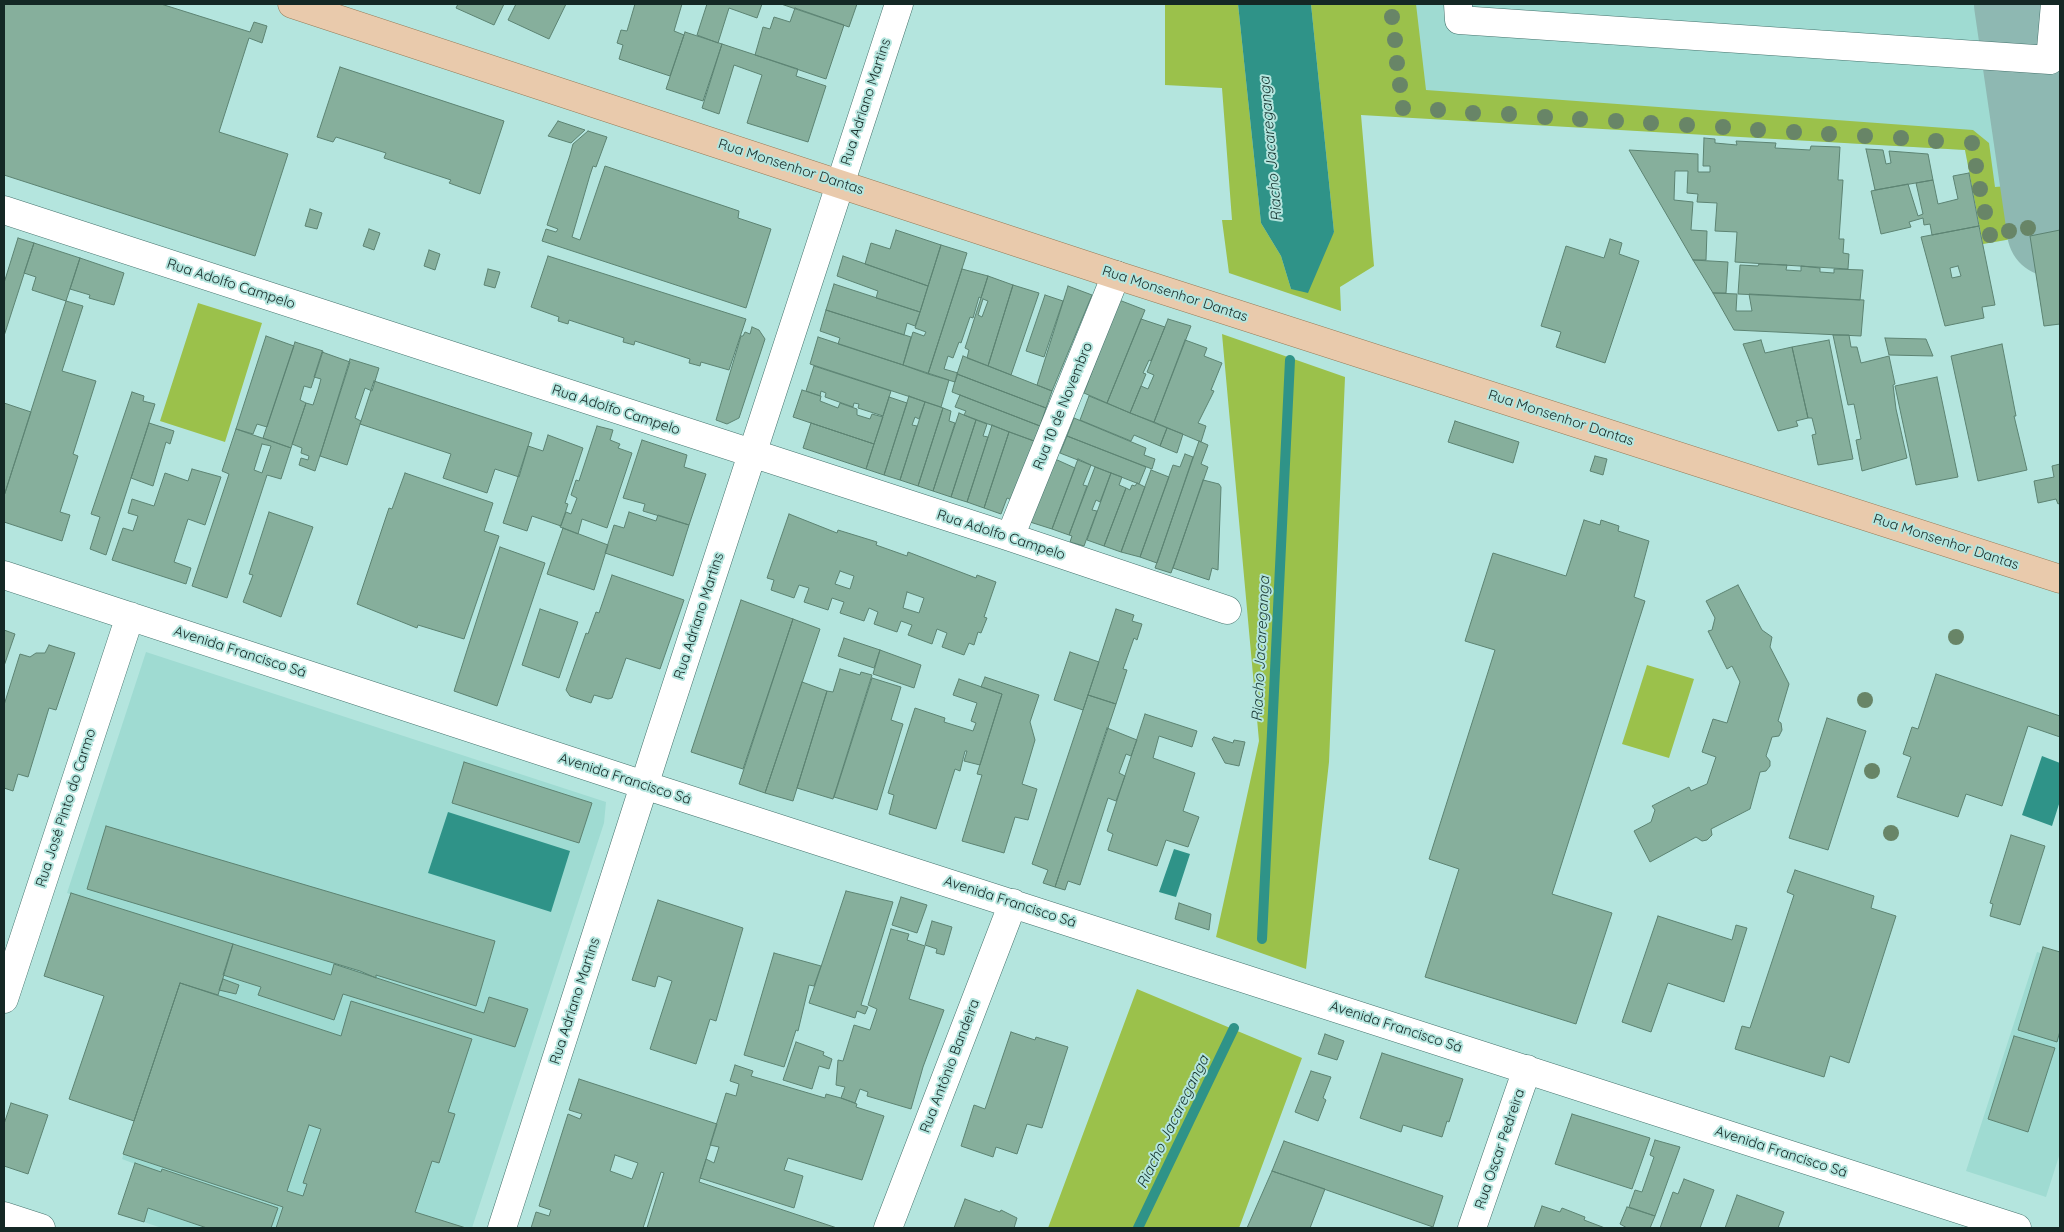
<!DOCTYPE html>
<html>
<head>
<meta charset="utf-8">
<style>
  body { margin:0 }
  #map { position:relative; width:2064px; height:1232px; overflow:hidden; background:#b4e5de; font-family:Quicksand,sans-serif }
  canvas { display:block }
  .frame { position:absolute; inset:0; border:5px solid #142825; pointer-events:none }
</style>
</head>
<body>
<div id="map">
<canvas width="2064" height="1232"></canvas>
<div class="frame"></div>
</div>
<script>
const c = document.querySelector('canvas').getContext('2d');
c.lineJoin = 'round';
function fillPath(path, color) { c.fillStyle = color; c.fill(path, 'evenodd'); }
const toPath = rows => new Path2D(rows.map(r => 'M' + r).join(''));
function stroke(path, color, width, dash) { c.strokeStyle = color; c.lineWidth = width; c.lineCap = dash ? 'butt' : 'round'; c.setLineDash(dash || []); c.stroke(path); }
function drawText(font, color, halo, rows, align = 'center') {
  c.font = font + ' Quicksand,sans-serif'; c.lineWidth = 4; c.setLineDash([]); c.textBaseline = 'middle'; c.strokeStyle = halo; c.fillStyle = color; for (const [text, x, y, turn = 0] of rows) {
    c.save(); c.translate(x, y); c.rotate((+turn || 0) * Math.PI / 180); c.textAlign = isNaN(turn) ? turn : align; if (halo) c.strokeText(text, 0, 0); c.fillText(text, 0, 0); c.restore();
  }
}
fillPath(toPath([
  [1382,4,2060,4,2060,324,2044,326,2030,236,1983,244,1965,150,1395,116],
  [146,652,606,802,604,823,472,1228,162,1228,119,1214,135,1164,122,1159,195,935,67,893],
  [2037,952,2060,959,2060,1153,2046,1197,1966,1171]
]), '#9fdbd2');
fillPath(toPath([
  [1165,4,1238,4,1261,223,1281,256,1291,289,1334,232,1311,4,1416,4,1426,90,1973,130,1989,143,1995,187,2033,184,2040,234,1983,244,1965,150,1361,115,1374,266,1340,287,1341,311,1229,273,1222,220,1232,220,1222,88,1165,85],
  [198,303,262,323,225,442,160,421],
  [1222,334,1345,377,1329,762,1306,969,1216,937,1259,741],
  [1647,665,1694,679,1669,758,1622,744],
  [1137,989,1302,1058,1239,1228,1048,1228]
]), '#9bc14b');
fillPath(toPath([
  [1238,4,1311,4,1334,232,1308,293,1291,289,1281,256,1261,223],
  [2042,756,2060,763,2060,801,2052,826,2022,815],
  [448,812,570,851,551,912,428,873],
  [1174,849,1190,854,1176,897,1159,892]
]), '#2f9388');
stroke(toPath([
  [1262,939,1290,360],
  [1138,1228,1234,1028]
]), '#2f9388', 10);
stroke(toPath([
  [2020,4,2053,231]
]), '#8eb8b2', 92);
const building = toPath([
  [4,4,161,4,250,32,254,22,267,26,262,43,249,38,219,132,288,154,255,256,4,175,4,4],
  [458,4,504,4,494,25,456,8,458,4],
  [516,4,566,4,549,39,508,20,516,4],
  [635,4,682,4,674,31,684,35,670,76,619,59,623,45,617,43,621,30,627,31,635,4],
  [707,4,762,4,757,18,729,8,718,43,697,35,707,4],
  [781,4,857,4,849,27,781,4],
  [795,8,844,25,826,79,755,55,763,27,770,29,774,17,790,22,795,8],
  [685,32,722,44,703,101,666,89,685,32],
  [722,44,798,69,796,76,826,86,808,142,747,123,762,75,734,65,719,114,702,108,722,44],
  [340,67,504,121,480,194,449,183,451,180,384,158,386,153,336,137,333,142,317,137,340,67],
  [558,121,585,130,571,143,548,136,558,121],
  [588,131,607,137,596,167,593,166,590,175,572,237,580,240,605,166,739,211,738,218,771,229,746,308,542,241,546,229,556,232,558,229,547,225,570,155,573,144,588,131],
  [1704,138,1715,139,1715,143,1737,145,1736,141,1776,143,1775,148,1810,150,1811,146,1840,147,1838,180,1843,180,1839,239,1844,239,1843,253,1849,254,1848,269,1735,262,1737,232,1715,231,1717,203,1697,202,1698,194,1687,193,1688,171,1675,171,1674,200,1693,202,1691,230,1707,231,1706,260,1693,260,1629,150,1698,154,1698,172,1710,172,1710,166,1703,166,1704,138],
  [1866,149,1883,150,1886,164,1891,163,1889,151,1928,154,1933,180,1875,190,1866,149],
  [1969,173,1979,226,1932,235,1930,224,1924,225,1923,218,1909,222,1911,227,1881,234,1871,191,1908,184,1918,216,1923,214,1916,183,1933,180,1938,204,1958,199,1953,176,1969,173],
  [310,209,322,213,317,229,305,226,310,209],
  [1979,226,1995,305,1982,307,1984,318,1945,326,1921,237,1979,226],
  [1958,266,1961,276,1952,278,1950,268,1958,266],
  [369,229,380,233,374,250,363,246,369,229],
  [896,230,941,245,928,286,865,264,871,243,890,249,896,230],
  [2060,230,2060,324,2044,326,2030,236,2060,230],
  [18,238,34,243,4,336,4,283,18,238],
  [1610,239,1622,243,1619,254,1639,261,1605,363,1556,347,1561,332,1541,326,1566,246,1604,258,1610,239],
  [34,243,80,258,66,301,32,290,36,277,24,273,34,243],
  [941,245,967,253,928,374,903,365,913,332,924,336,926,332,915,328,941,245],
  [429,250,440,254,435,270,424,266,429,250],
  [548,256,746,319,729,370,701,362,700,366,689,363,690,359,635,341,634,345,623,342,624,338,569,320,568,324,558,321,559,317,531,307,548,256],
  [843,256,928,286,920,312,876,298,878,291,837,276,843,256],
  [80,258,124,273,114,305,89,298,90,295,70,289,80,258],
  [1693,260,1728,262,1726,293,1713,293,1693,260],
  [1759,264,1787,265,1786,270,1801,271,1801,266,1820,268,1820,272,1834,273,1834,269,1863,270,1860,300,1738,294,1740,265,1758,266,1759,264],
  [488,269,500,272,495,288,484,285,488,269],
  [962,269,988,276,981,298,979,297,973,318,970,317,961,343,959,342,953,358,948,356,944,369,958,373,955,382,928,374,962,269],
  [988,276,1013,285,988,366,967,358,969,350,965,348,988,276],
  [983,299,988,301,982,317,978,315,983,299],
  [834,284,920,312,915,326,907,323,904,335,826,310,834,284],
  [1013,285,1039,293,1011,375,988,366,1013,285],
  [1068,286,1092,295,1052,391,1037,385,1068,286],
  [1713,293,1737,294,1736,311,1752,311,1749,294,1864,300,1861,336,1734,330,1713,293],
  [1045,295,1063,301,1044,357,1026,351,1045,295],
  [1119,300,1145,310,1107,403,1084,393,1119,300],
  [66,301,83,306,62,371,96,381,73,454,78,456,60,512,70,515,62,541,4,522,4,496,66,301],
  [826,310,911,337,903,365,838,344,840,338,820,331,826,310],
  [1141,319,1165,327,1151,361,1149,360,1143,373,1146,374,1130,413,1107,403,1141,319],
  [1168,319,1191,326,1154,422,1130,413,1141,386,1148,389,1154,375,1147,372,1168,319],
  [752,327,759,330,765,339,739,418,727,424,716,420,741,336,743,336,745,332,750,334,752,327],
  [1833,335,1849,335,1851,347,1857,347,1861,363,1889,356,1895,384,1893,385,1896,409,1907,458,1862,471,1856,440,1861,439,1854,404,1848,405,1833,335],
  [266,336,294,346,267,427,257,424,253,434,236,429,266,336],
  [818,337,949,380,941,407,810,364,818,337],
  [1885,338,1926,339,1933,356,1889,355,1885,338],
  [1185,340,1207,348,1204,356,1222,363,1211,390,1214,391,1198,423,1206,426,1201,442,1154,422,1185,340],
  [1761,340,1765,353,1792,347,1808,418,1796,421,1798,426,1778,431,1743,344,1761,340],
  [1829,340,1853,459,1818,465,1812,435,1816,434,1812,418,1808,418,1792,347,1829,340],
  [295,342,323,351,311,388,304,386,300,400,306,403,291,448,263,438,295,342],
  [2002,344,2016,416,2014,416,2027,470,1978,481,1951,356,2002,344],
  [322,352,350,362,315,471,299,465,301,458,308,460,309,456,301,453,302,448,292,444,306,403,313,405,318,390,321,379,314,377,322,352],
  [963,356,1052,391,1046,408,957,374,963,356],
  [350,359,379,368,372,391,365,388,355,418,361,421,347,465,320,456,350,359],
  [814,366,891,391,883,416,858,408,859,404,854,403,853,407,825,397,826,393,821,391,820,396,806,391,814,366],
  [957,374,1046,408,1040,426,952,392,957,374],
  [1937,377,1958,477,1916,485,1895,386,1937,377],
  [374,381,532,433,519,477,495,469,487,493,443,478,451,454,360,424,374,381],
  [802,390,821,396,820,401,838,408,840,403,857,409,857,415,870,419,872,414,883,417,874,444,793,417,802,390],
  [132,392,144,396,143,401,155,404,106,555,90,549,100,517,91,514,132,392],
  [960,395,1040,426,1034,441,964,415,966,411,955,407,960,395],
  [909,396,925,402,919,419,915,417,912,425,917,426,900,480,884,475,909,396],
  [1089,396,1167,428,1160,446,1134,435,1131,441,1080,420,1089,396],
  [889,397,907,403,884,475,866,469,889,397],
  [925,402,943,408,918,486,900,480,925,402],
  [4,403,31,412,4,496,4,403],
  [943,408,951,411,949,421,955,423,933,491,918,486,943,408],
  [959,413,976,420,951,497,933,491,959,413],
  [1074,418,1146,448,1144,455,1155,459,1152,469,1067,436,1074,418],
  [976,420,987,424,983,436,988,437,967,502,951,497,976,420],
  [1455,421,1519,442,1513,463,1448,442,1455,421],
  [149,423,174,431,170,444,166,442,153,486,131,478,149,423],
  [811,423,874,444,866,469,803,448,811,423],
  [992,425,1009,432,984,508,967,502,992,425],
  [597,426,613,430,610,440,620,444,618,448,632,453,607,528,582,519,578,534,560,527,566,512,571,514,577,498,571,495,576,480,579,481,597,426],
  [1167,428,1183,434,1177,453,1160,446,1167,428],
  [236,429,291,448,281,479,267,475,227,598,192,586,229,474,222,471,236,429],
  [262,444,271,446,262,473,254,470,262,444],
  [1009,432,1034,441,1012,500,1007,498,1001,514,984,508,1009,432],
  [548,435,583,448,565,503,568,504,561,526,532,516,527,531,503,523,528,446,543,451,548,435],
  [1067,436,1146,467,1139,484,1060,453,1067,436],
  [642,440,687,455,684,467,706,474,689,525,643,511,645,504,623,498,642,440],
  [1199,441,1208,445,1201,464,1208,467,1171,573,1155,568,1199,441],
  [1185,454,1193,457,1157,563,1140,557,1173,465,1180,467,1185,454],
  [1595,456,1607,459,1603,475,1590,471,1595,456],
  [1055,459,1075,468,1052,529,1030,522,1055,459],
  [1078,459,1091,465,1083,485,1087,486,1069,535,1052,529,1078,459],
  [2060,464,2060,503,2058,504,2056,499,2038,503,2034,481,2054,477,2052,466,2060,464],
  [1095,467,1111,473,1100,502,1096,500,1092,510,1097,511,1084,546,1070,542,1072,536,1069,535,1095,467],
  [192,469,221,477,205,525,188,519,174,562,191,568,186,584,112,560,123,528,133,531,138,516,128,513,132,499,154,506,165,473,188,481,192,469],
  [1151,470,1169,477,1140,557,1121,552,1151,470],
  [405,473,493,503,484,531,499,536,464,639,418,625,417,628,357,604,389,508,392,509,405,473],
  [1111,473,1122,477,1119,485,1126,488,1104,546,1087,540,1111,473],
  [1203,480,1219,484,1221,487,1218,570,1212,568,1209,580,1173,568,1203,480],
  [1137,483,1145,487,1121,552,1104,546,1126,488,1130,490,1132,485,1135,486,1137,483],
  [269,512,313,527,281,617,243,602,253,575,249,574,269,512],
  [629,512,656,521,658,515,689,525,673,576,605,553,614,525,624,528,629,512],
  [789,514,837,533,838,530,877,542,876,545,907,556,908,552,976,578,977,575,996,582,984,617,987,618,981,633,978,632,974,645,969,643,964,655,942,647,947,633,937,629,932,644,908,635,912,625,901,621,897,632,874,624,878,612,869,608,864,621,840,613,844,602,832,598,828,610,804,602,809,588,799,585,794,598,771,590,774,580,767,578,789,514],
  [840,571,854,576,850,589,835,584,840,571],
  [907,592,924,598,919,613,903,608,907,592],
  [1584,520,1600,525,1601,520,1619,526,1618,531,1649,541,1634,597,1645,601,1552,894,1612,913,1576,1024,1425,977,1459,869,1429,859,1495,650,1465,641,1492,556,1493,553,1566,576,1584,520],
  [563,528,608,545,594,590,547,574,563,528],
  [500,547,545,563,497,706,454,691,500,547],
  [612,575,684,600,660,669,626,658,612,698,608,699,594,695,591,703,570,696,566,690,586,633,588,634,596,612,599,613,612,575],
  [1738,585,1762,630,1772,637,1770,647,1789,684,1778,721,1781,723,1782,730,1779,736,1772,737,1766,756,1770,761,1770,766,1766,771,1760,772,1750,809,1711,829,1712,835,1707,840,1702,841,1696,837,1650,862,1634,831,1651,822,1655,810,1652,806,1689,787,1691,791,1707,784,1716,757,1702,752,1713,719,1727,723,1740,682,1732,666,1727,669,1708,631,1712,630,1715,618,1706,601,1738,585],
  [741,600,793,619,743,769,691,752,741,600],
  [540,609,578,622,559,678,522,665,540,609],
  [1116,609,1134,615,1132,621,1142,624,1137,640,1134,638,1123,669,1127,670,1116,704,1088,695,1116,609],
  [793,619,820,629,765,793,739,784,793,619],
  [4,630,15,634,4,666,4,630],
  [844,638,880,650,874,668,838,656,844,638],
  [49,645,75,653,56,710,49,708,28,777,18,774,13,791,4,788,4,705,20,654,30,657,36,653,45,653,49,645],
  [880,650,921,665,914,688,873,674,880,650],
  [1070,652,1099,662,1083,710,1054,700,1070,652],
  [840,669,860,675,861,672,872,675,833,799,797,788,827,691,833,692,840,669],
  [1936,674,2060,716,2060,737,2028,726,2002,806,1966,794,1958,817,1897,797,1911,757,1903,754,1912,727,1918,729,1936,674],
  [985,677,1039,695,1030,722,1035,740,1022,784,1037,789,1028,820,1015,817,1004,853,962,841,982,775,977,774,1002,694,981,687,985,677],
  [872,678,901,687,891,720,903,724,877,810,834,797,872,678],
  [959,679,1002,694,980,765,964,761,967,751,965,751,960,771,955,769,936,829,889,814,894,795,888,793,915,708,945,718,944,722,973,731,976,723,971,721,977,703,953,695,959,679],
  [802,682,827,691,793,801,765,793,802,682],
  [1088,695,1116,704,1055,887,1043,883,1048,870,1032,864,1088,695],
  [1145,714,1197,731,1192,747,1159,736,1153,758,1195,773,1183,811,1199,817,1188,847,1166,840,1157,866,1108,850,1113,834,1107,831,1145,714],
  [1827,718,1866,731,1828,850,1789,838,1827,718],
  [1107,728,1137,740,1131,756,1126,754,1119,773,1125,776,1116,801,1108,798,1080,885,1068,881,1065,890,1055,887,1107,728],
  [1214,737,1233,743,1234,740,1245,742,1239,766,1225,763,1212,739,1214,737],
  [464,762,592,803,579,843,452,803,464,762],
  [106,826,495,941,476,1006,376,975,376,978,360,971,87,889,106,826],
  [2011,835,2045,846,2020,925,1990,916,1993,904,1990,903,2011,835],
  [1795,870,1874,896,1871,908,1896,916,1849,1063,1830,1056,1824,1077,1735,1049,1742,1026,1750,1028,1794,895,1787,892,1795,870],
  [846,891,893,902,861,1005,868,1007,865,1014,857,1011,855,1018,809,1003,846,891],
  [71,893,233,944,218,995,180,983,134,1121,69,1099,104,996,44,976,71,893],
  [901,897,927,905,917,933,892,925,901,897],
  [658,900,743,928,716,1021,710,1019,696,1064,650,1049,672,981,658,976,655,987,632,980,658,900],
  [1179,903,1211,914,1209,930,1175,919,1179,903],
  [1658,916,1732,940,1736,925,1747,928,1724,1002,1668,983,1651,1032,1622,1022,1658,916],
  [932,921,952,927,944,955,936,953,937,949,925,945,932,921],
  [891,929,909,934,907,940,925,946,909,999,944,1010,923,1067,911,1109,867,1096,868,1092,860,1089,855,1103,841,1098,845,1087,836,1085,838,1060,843,1061,854,1025,870,1030,877,1009,868,1005,891,929],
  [233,944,331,975,334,964,484,1013,489,997,528,1009,515,1047,343,994,334,1020,258,995,261,987,223,975,233,944],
  [2043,947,2060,952,2060,1031,2057,1042,2018,1030,2043,947],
  [774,953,821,966,814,986,809,985,798,1031,796,1030,784,1067,744,1055,774,953],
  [223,979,239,985,236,994,219,990,223,979],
  [180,983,341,1036,351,1001,472,1039,448,1112,455,1114,439,1163,432,1161,415,1212,466,1228,276,1228,283,1207,123,1154,180,983],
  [309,1125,321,1129,303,1183,307,1184,303,1196,287,1191,309,1125],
  [1011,1032,1035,1040,1036,1037,1068,1047,1042,1128,1027,1124,1017,1154,996,1147,993,1157,961,1146,974,1105,985,1109,1011,1032],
  [1325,1034,1344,1041,1337,1060,1318,1054,1325,1034],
  [2014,1036,2055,1048,2028,1132,1988,1119,2014,1036],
  [796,1042,824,1052,823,1055,832,1059,829,1069,819,1066,812,1089,783,1080,796,1042],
  [1382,1053,1463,1079,1449,1122,1447,1121,1442,1137,1403,1125,1401,1132,1360,1118,1382,1053],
  [735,1065,753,1071,751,1076,825,1098,826,1094,841,1098,857,1104,856,1107,884,1116,862,1180,788,1158,784,1170,803,1176,794,1208,700,1178,706,1159,714,1163,719,1147,710,1145,726,1093,736,1096,739,1084,730,1081,735,1065],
  [1311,1071,1331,1077,1323,1098,1326,1100,1318,1121,1295,1112,1311,1071],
  [579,1079,717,1124,699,1182,837,1228,647,1228,664,1173,661,1172,643,1228,531,1228,536,1212,549,1216,551,1210,539,1206,568,1114,580,1119,582,1114,569,1110,579,1079],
  [615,1155,638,1163,632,1179,610,1171,615,1155],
  [11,1103,48,1115,28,1174,4,1166,4,1124,11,1103],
  [1572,1114,1650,1138,1632,1189,1555,1164,1572,1114],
  [1655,1140,1680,1147,1655,1216,1629,1207,1635,1190,1642,1192,1654,1157,1650,1155,1655,1140],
  [1284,1141,1443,1196,1433,1227,1272,1171,1284,1141],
  [135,1163,161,1172,162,1169,278,1208,271,1228,207,1228,148,1208,144,1222,118,1214,135,1163],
  [1272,1171,1325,1189,1310,1228,1247,1228,1272,1171],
  [1684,1179,1714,1190,1700,1228,1660,1228,1673,1192,1678,1194,1684,1179],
  [1737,1195,1784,1212,1778,1228,1725,1228,1737,1195],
  [965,1199,1000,1212,1001,1210,1017,1218,1014,1228,954,1228,965,1199],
  [1542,1206,1560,1212,1562,1208,1585,1217,1584,1220,1605,1228,1534,1228,1542,1206],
  [1627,1207,1655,1216,1650,1228,1627,1228,1620,1224,1627,1207]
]);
fillPath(building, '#86af9c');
stroke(building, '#5c8372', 1);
const minor = toPath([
  [1458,4,1459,20,2050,60,2055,4],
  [4,210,1010,537,1227,610],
  [1010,537,1116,275],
  [4,575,644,785,2017,1228],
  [4,999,130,616],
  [4,1216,41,1228],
  [502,1228,659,739,899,4],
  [888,1228,1013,903],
  [1472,1228,1527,1069]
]);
const major = toPath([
  [292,4,1116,275,2060,579]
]);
stroke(minor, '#45736d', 29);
stroke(major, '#957b58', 29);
stroke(minor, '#fff', 28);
stroke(major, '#e9caac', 28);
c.fillStyle = '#688567';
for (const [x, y] of [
  [1392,17],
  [1395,40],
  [1397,63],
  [1400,85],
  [1403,108],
  [1438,110],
  [1473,113],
  [1509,114],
  [1545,117],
  [1580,119],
  [1616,121],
  [1651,123],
  [1687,125],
  [1723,127],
  [1758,130],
  [1794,132],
  [1829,134],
  [1865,136],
  [1901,138],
  [1936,141],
  [1972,143],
  [1976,166],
  [1980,189],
  [1985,212],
  [2028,228],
  [2009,231],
  [1990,235],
  [1956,637],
  [1865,700],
  [1872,771],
  [1891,833]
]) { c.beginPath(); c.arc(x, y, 8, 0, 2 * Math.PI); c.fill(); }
drawText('14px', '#142825', '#b4e5de', [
  ["Rua Adriano Martins",866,102,-72],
  ["Rua Monsenhor Dantas",791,167,18],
  ["Rua Adolfo Campelo",231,284,18],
  ["Rua Monsenhor Dantas",1175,294,18],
  ["Rua 10 de Novembro",1063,406,-68],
  ["Rua Adolfo Campelo",616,410,18],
  ["Rua Monsenhor Dantas",1561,418,18],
  ["Rua Adolfo Campelo",1001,535,18],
  ["Rua Monsenhor Dantas",1946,542,18],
  ["Rua Adriano Martins",699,616,-72],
  ["Avenida Francisco Sá",240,652,18],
  ["Avenida Francisco Sá",625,779,18],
  ["Rua José Pinto do Carmo",66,808,-72],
  ["Avenida Francisco Sá",1010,902,18],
  ["Rua Adriano Martins",575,1001,-72],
  ["Avenida Francisco Sá",1396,1027,18],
  ["Rua Antônio Bandeira",950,1066,-69],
  ["Rua Oscar Pedreira",1500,1149,-71],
  ["Avenida Francisco Sá",1781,1152,18]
]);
drawText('italic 15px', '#163430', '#b4e5de', [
  ["Riacho Jacareganga",1271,149,-95],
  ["Riacho Jacareganga",1261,649,-87],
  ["Riacho Jacareganga",1173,1122,-64]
]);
</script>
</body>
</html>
